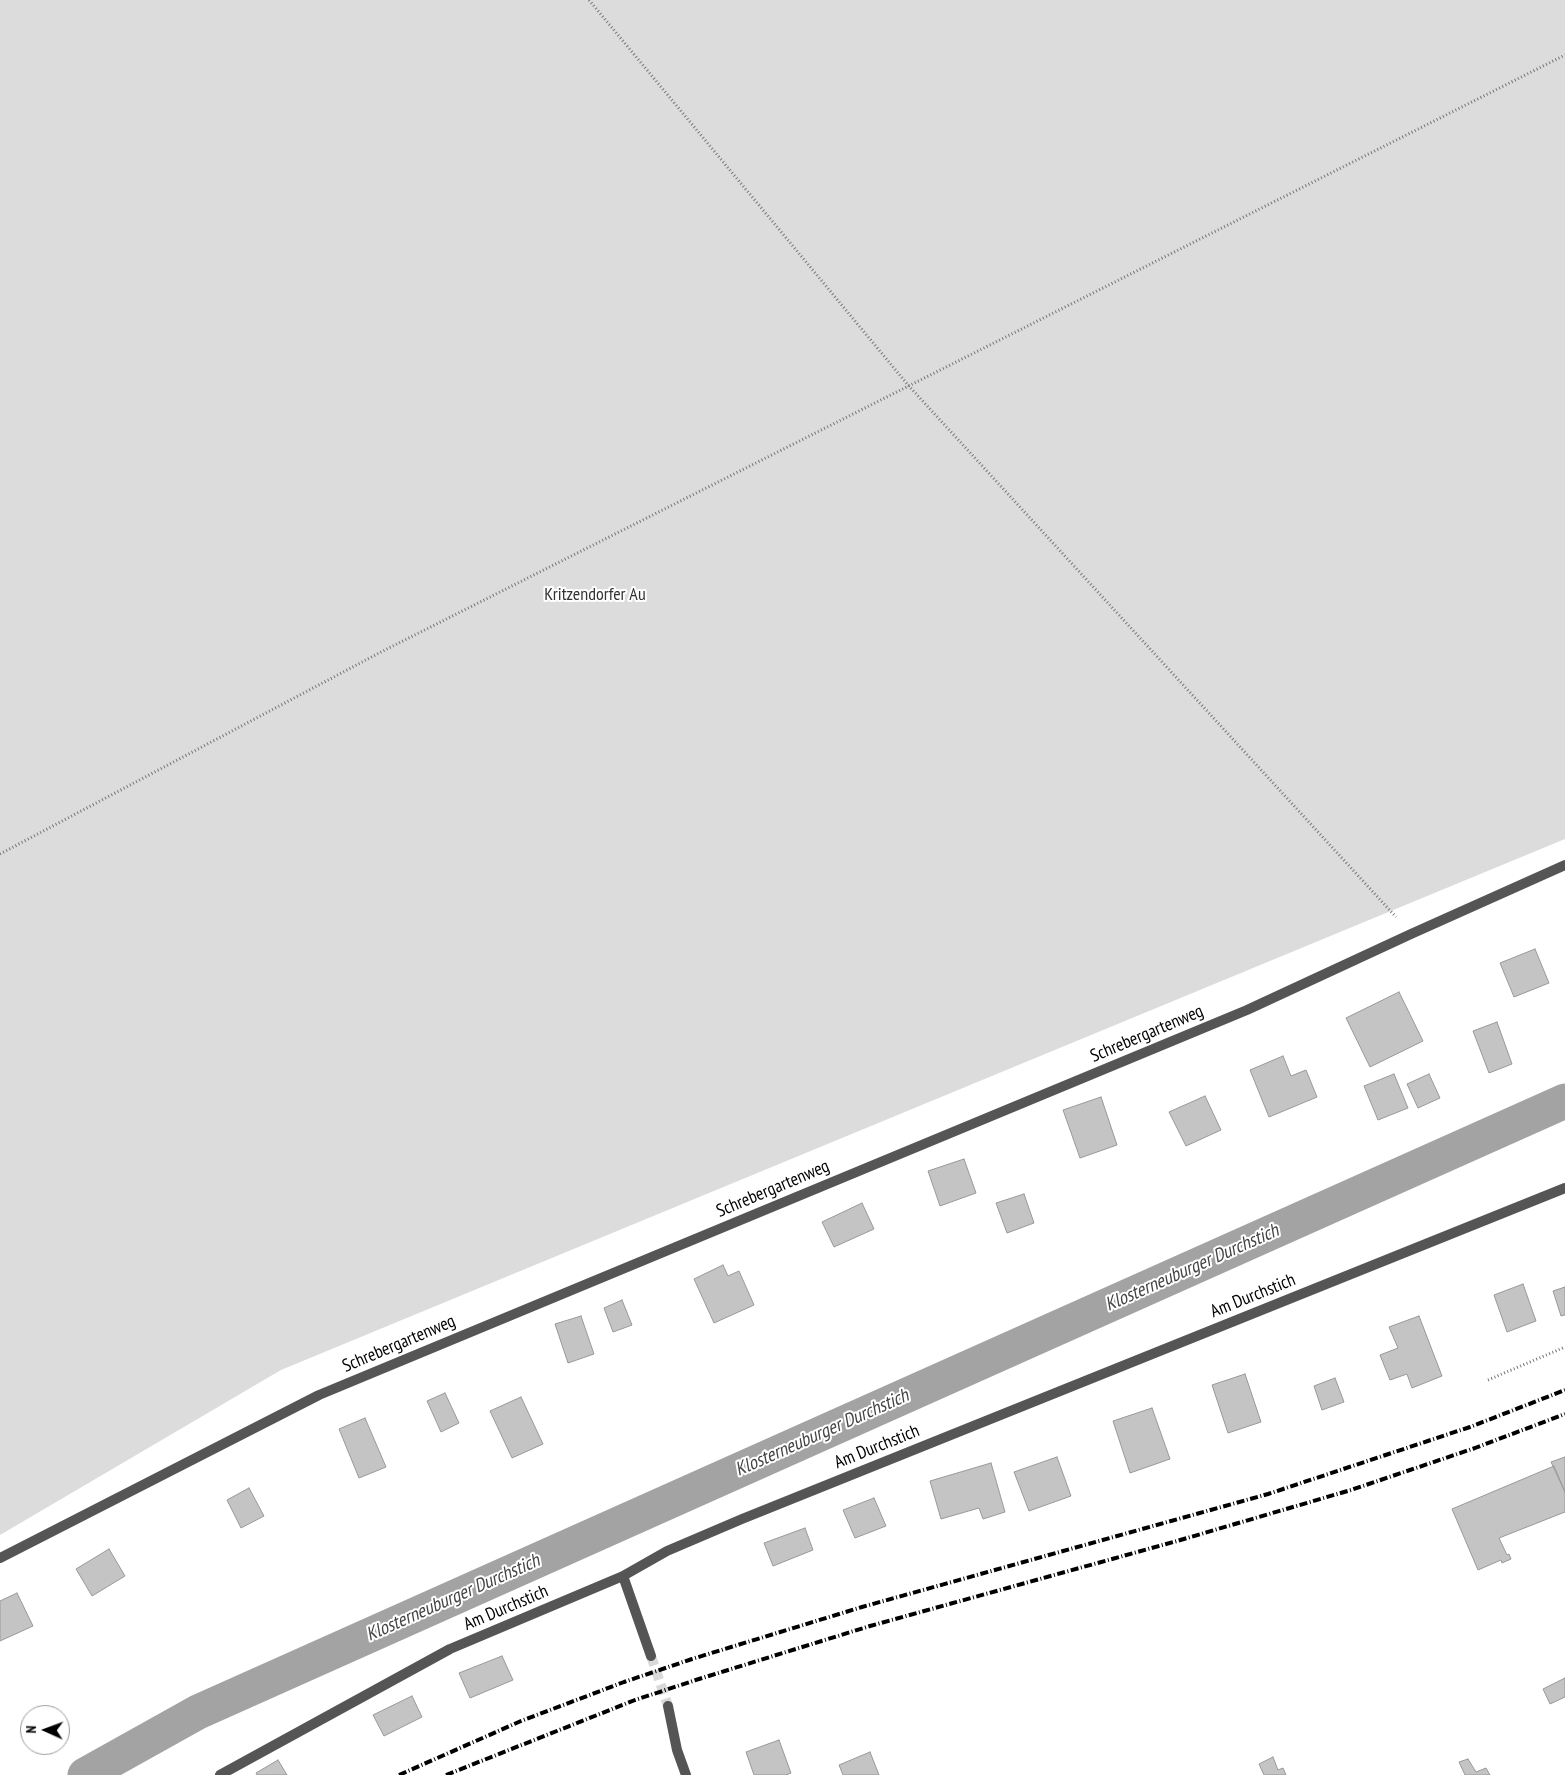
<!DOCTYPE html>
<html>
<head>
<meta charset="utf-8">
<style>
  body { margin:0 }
  #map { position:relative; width:1565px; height:1775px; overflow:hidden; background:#fff; font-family:"PT Sans Narrow",sans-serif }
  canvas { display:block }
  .north { position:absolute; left:20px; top:1705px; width:50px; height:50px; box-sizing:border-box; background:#fff; border:1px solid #999; border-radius:50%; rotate:272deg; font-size:14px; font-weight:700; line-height:20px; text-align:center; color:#000 }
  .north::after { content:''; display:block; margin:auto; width:18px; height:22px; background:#000; clip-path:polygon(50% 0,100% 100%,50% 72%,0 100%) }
</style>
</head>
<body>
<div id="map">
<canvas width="1565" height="1775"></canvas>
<div class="north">N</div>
</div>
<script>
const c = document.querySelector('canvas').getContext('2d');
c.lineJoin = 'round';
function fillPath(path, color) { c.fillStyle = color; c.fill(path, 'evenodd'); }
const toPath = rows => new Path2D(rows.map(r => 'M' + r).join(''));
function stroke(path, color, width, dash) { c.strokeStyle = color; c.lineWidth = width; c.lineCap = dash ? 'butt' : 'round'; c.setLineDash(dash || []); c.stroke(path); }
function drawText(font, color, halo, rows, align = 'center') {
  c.font = font + ' "PT Sans Narrow",sans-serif'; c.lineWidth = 4; c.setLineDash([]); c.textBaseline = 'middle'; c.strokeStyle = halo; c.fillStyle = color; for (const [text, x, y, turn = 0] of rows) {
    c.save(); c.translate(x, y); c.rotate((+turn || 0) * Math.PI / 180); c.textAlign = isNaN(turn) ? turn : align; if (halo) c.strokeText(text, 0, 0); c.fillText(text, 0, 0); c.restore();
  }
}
fillPath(toPath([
  [0,0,1565,0,1565,839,281,1370,0,1535]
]), '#dcdcdc');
stroke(toPath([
  [85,1775,198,1712,1565,1101]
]), '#a3a3a3', 35);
const building = toPath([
  [1535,949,1549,983,1514,997,1500,963,1535,949],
  [1399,992,1423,1041,1370,1067,1346,1018,1399,992],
  [1497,1022,1512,1064,1489,1073,1473,1031,1497,1022],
  [1283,1056,1291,1076,1306,1070,1317,1097,1269,1117,1250,1070,1283,1056],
  [1394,1074,1408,1108,1378,1120,1364,1086,1394,1074],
  [1429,1074,1440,1098,1418,1108,1407,1084,1429,1074],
  [1205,1096,1221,1130,1186,1146,1169,1112,1205,1096],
  [1101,1097,1117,1145,1080,1158,1063,1110,1101,1097],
  [964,1159,976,1193,940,1206,928,1171,964,1159],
  [1024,1194,1034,1223,1007,1233,996,1203,1024,1194],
  [862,1203,874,1229,834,1247,822,1222,862,1203],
  [723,1265,728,1276,739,1271,754,1305,714,1323,694,1279,723,1265],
  [1523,1284,1536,1321,1507,1332,1494,1295,1523,1284],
  [1565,1287,1565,1315,1561,1316,1553,1291,1565,1287],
  [622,1300,632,1325,613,1332,604,1308,622,1300],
  [581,1316,594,1354,568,1363,555,1324,581,1316],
  [1419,1316,1442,1376,1412,1388,1407,1374,1390,1380,1380,1355,1398,1348,1389,1327,1419,1316],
  [1245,1374,1261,1422,1228,1433,1212,1385,1245,1374],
  [1335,1378,1344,1402,1322,1410,1314,1386,1335,1378],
  [445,1393,459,1423,441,1432,427,1401,445,1393],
  [521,1397,543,1444,512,1458,490,1411,521,1397],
  [1152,1408,1170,1459,1130,1473,1113,1421,1152,1408],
  [365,1418,386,1467,359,1478,339,1429,365,1418],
  [1057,1457,1071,1496,1029,1511,1014,1472,1057,1457],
  [1565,1457,1565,1492,1551,1462,1565,1457],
  [991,1463,1005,1512,983,1519,979,1508,941,1519,930,1481,991,1463],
  [1554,1466,1565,1492,1565,1512,1499,1538,1507,1555,1509,1554,1511,1559,1502,1563,1501,1560,1478,1570,1452,1509,1554,1466],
  [249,1488,264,1516,241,1528,227,1500,249,1488],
  [874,1498,886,1526,855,1538,843,1510,874,1498],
  [805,1528,813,1550,773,1566,764,1543,805,1528],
  [109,1549,125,1576,92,1596,76,1569,109,1549],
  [17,1593,33,1626,0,1641,0,1601,17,1593],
  [502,1656,513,1680,470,1698,459,1673,502,1656],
  [1565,1678,1565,1697,1550,1704,1543,1689,1565,1678],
  [412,1696,422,1717,384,1736,373,1715,412,1696],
  [779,1740,791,1773,786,1775,754,1775,746,1752,779,1740],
  [870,1752,879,1775,843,1775,839,1765,870,1752],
  [1273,1757,1278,1770,1283,1768,1286,1775,1264,1775,1259,1764,1273,1757],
  [1468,1759,1476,1772,1486,1768,1490,1775,1465,1775,1459,1762,1468,1759],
  [278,1760,287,1775,257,1775,256,1773,278,1760]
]);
fillPath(building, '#c4c4c4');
stroke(building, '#999', 1);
stroke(toPath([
  [651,1656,668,1706]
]), '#d9d9d9', 10, [10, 5]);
stroke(toPath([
  [589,0,908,385,1396,917],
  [0,854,381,652,1565,55],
  [1488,1380,1565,1347]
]), '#777', 3, [1, 2.5]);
stroke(toPath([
  [0,1558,319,1395,1247,1010,1411,934,1565,865],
  [623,1576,651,1656],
  [668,1706,677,1750,686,1775],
  [220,1775,450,1649,623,1576,667,1551,742,1519,1565,1188]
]), '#555', 10);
stroke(toPath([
  [399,1775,521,1721,624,1682,692,1659,862,1607,1268,1494,1470,1427,1565,1390],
  [446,1775,635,1700,699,1679,870,1626,1177,1541,1351,1490,1475,1448,1565,1414]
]), '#000', 4, [8, 2.5, 1, 2.5]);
drawText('18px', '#333', '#fff', [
  ["Kritzendorfer Au",595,595]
]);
drawText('18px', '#000', '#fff', [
  ["Schrebergartenweg",1147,1034,-23],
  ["Schrebergartenweg",773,1189,-23],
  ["Am Durchstich",1253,1296,-22],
  ["Schrebergartenweg",399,1344,-23],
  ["Am Durchstich",877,1447,-22],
  ["Am Durchstich",506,1608,-23]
]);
drawText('italic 19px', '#444', '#fff', [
  ["Klosterneuburger Durchstich",1192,1268,-24],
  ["Klosterneuburger Durchstich",822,1433,-24],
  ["Klosterneuburger Durchstich",453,1598,-24]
]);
</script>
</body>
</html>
